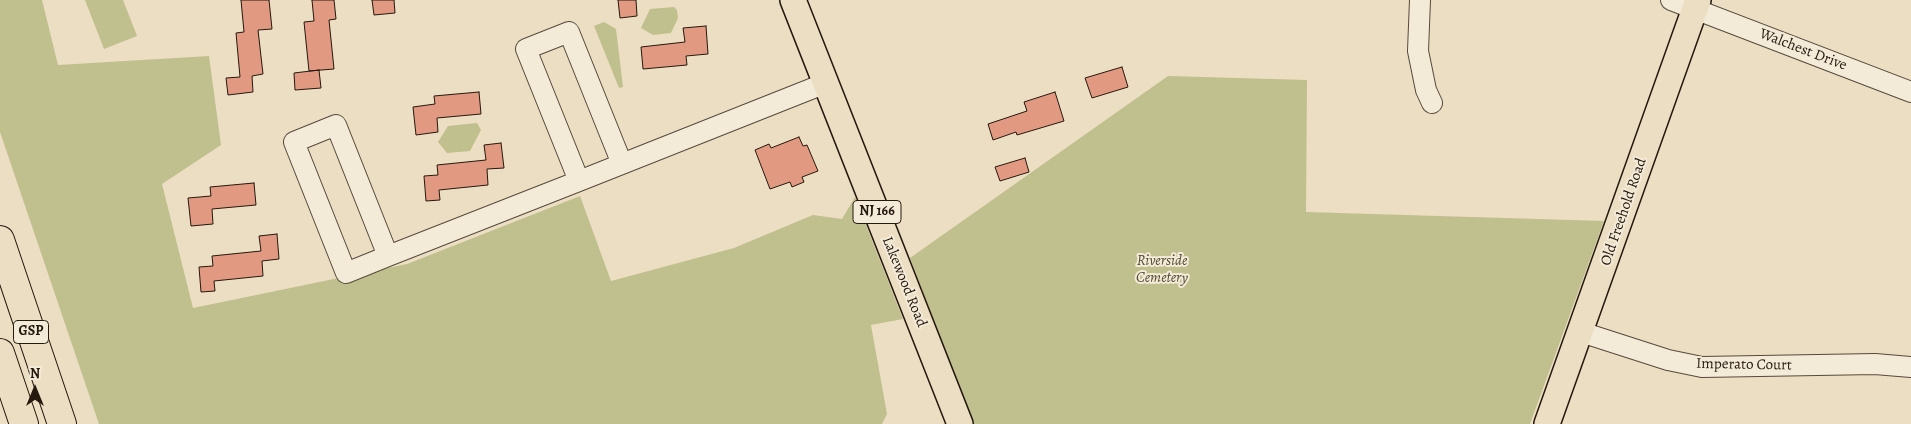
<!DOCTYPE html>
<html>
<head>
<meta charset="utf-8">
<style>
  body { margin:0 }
  #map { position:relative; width:1911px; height:424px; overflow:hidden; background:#ecdec2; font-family:Alegreya,serif }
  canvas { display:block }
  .north { position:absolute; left:10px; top:364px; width:50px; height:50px; -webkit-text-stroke:4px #f3ead7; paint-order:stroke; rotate:0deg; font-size:14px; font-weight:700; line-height:20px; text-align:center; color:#24180f }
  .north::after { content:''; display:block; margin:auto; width:18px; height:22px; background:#24180f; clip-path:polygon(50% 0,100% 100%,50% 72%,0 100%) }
</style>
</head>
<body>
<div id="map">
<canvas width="1911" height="424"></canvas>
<div class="north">N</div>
</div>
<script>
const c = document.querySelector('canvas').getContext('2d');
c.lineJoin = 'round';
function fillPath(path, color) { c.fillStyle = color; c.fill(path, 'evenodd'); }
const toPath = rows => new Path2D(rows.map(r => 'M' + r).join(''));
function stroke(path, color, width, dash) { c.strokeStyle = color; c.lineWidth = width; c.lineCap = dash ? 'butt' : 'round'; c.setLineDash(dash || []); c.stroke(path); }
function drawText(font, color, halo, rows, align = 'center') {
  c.font = font + ' Alegreya,serif'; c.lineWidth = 4; c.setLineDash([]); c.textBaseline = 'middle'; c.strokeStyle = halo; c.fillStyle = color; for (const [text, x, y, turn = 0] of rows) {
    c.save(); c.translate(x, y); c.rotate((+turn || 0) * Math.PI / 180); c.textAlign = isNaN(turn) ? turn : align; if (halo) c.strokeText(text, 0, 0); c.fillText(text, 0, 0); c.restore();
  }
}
fillPath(toPath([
  [0,0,42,0,58,65,209,56,221,145,162,184,193,308,407,264,580,196,611,281,734,248,813,215,842,219,855,197,903,319,871,325,887,414,882,424,99,424,0,132],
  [85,0,123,0,137,36,104,49],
  [674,7,677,10,678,18,671,33,653,35,641,28,650,9],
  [604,22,616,29,623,87,619,88,594,26],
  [1168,76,1307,80,1306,212,1604,221,1530,424,973,424,910,258],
  [477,123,481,130,470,151,447,153,438,142,448,126]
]), '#c0bf8e');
const building = toPath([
  [241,0,269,0,272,29,258,30,263,74,252,76,253,92,228,95,226,78,240,77,236,33,244,32,241,0],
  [312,0,334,0,336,19,329,20,334,69,309,71,304,22,314,21,312,0],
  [372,0,394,0,395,13,374,15,372,0],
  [618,0,636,0,637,16,620,18,618,0],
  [706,26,708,54,686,56,687,65,643,69,641,47,685,42,683,28,706,26],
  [1122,67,1128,87,1092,98,1085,78,1122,67],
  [319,70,321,88,295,90,294,73,319,70],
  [479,92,481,114,437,118,438,132,416,135,413,107,435,104,434,96,479,92],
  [1055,92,1064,121,1017,135,1016,132,993,140,988,124,1027,111,1024,102,1055,92],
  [799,137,803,146,807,145,818,171,802,177,804,182,792,187,790,182,770,189,755,150,769,144,771,148,799,137],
  [501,143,504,168,487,169,488,185,439,190,440,200,426,201,424,176,438,175,437,165,486,160,484,145,501,143],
  [1025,158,1029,172,1000,181,995,167,1025,158],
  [254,183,256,205,212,209,213,224,191,226,188,198,211,196,210,187,254,183],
  [277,234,279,259,262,261,263,276,214,281,215,291,201,292,199,267,213,266,212,256,261,251,259,236,277,234]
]);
fillPath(building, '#e19981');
stroke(building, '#24180f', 1);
const minor = toPath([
  [1420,0,1418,51,1426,90,1432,103],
  [1671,0,1911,92],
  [579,181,526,49,569,32,622,164],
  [388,256,336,125,294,142,346,273,388,256,579,181,826,83],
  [1581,332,1668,360,1702,367,1875,364,1911,367]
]);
const major = toPath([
  [793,0,960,424],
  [1547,424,1698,0]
]);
const highway = toPath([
  [0,240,62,424],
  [0,353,24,424]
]);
stroke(minor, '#564a3c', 22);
stroke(major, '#24180f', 28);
stroke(highway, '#24180f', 30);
stroke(minor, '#f3ead7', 20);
stroke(major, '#ecdec2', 25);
stroke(highway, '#ecdec2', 28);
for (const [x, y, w] of [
  [877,212,48],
  [31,332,35]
]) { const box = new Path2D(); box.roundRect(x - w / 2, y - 11.5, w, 23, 4); c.fillStyle = '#f3ead7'; c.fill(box); stroke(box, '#24180f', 1); }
drawText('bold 14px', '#24180f', null, [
  ["NJ 166",877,212],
  ["GSP",31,332]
]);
drawText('15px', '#24180f', '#f3ead7', [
  ["Walchest Drive",1803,50,21],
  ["Old Freehold Road",1624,212,-71],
  ["Lakewood Road",904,282,68],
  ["Imperato Court",1744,365,1]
]);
drawText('italic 15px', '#534a35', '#f3ead7', [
  ["Riverside",1162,261],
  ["Cemetery",1162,278]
]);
</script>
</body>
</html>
